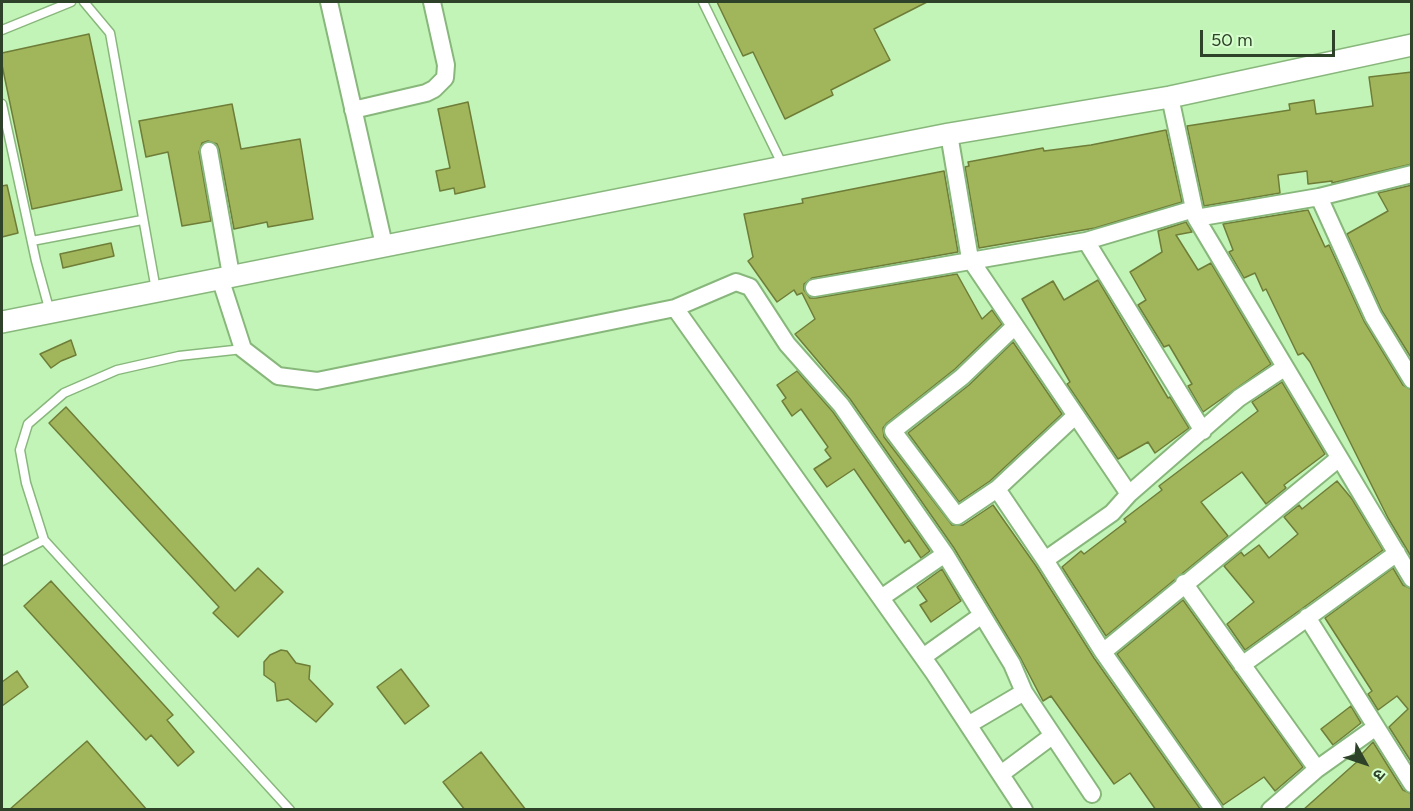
<!DOCTYPE html>
<html>
<head>
<meta charset="utf-8">
<style>
  body { margin:0 }
  #map { position:relative; width:1413px; height:811px; overflow:hidden; background:#c3f4b7; font-family:Figtree,"Noto Sans Devanagari",sans-serif }
  canvas { display:block }
  .frame { position:absolute; inset:0; border:3px solid #2e422a; pointer-events:none }
  .north { position:absolute; left:1335px; top:733px; width:60px; height:60px; -webkit-text-stroke:4px #d7ffce; paint-order:stroke; rotate:130deg; font-size:16px; font-weight:700; line-height:24px; text-align:center; color:#2e422a }
  .north::after { content:''; display:block; margin:auto; width:21px; height:27px; background:#2e422a; clip-path:polygon(50% 0,100% 100%,50% 72%,0 100%) }
  .scale { position:absolute; left:1200px; top:30px; width:135px; height:27px; box-sizing:border-box; border:3px solid #2e422a; border-top:0; padding-left:8px; font-size:18px; line-height:21px; white-space:nowrap; color:#2e422a; -webkit-text-stroke:4px #d7ffce; paint-order:stroke }
</style>
</head>
<body>
<div id="map">
<canvas width="1413" height="811"></canvas>
<div class="frame"></div>
<div class="north">उ</div>
<div class="scale">50 m</div>
</div>
<script>
const c = document.querySelector('canvas').getContext('2d');
c.lineJoin = 'round';
function fillPath(path, color) { c.fillStyle = color; c.fill(path, 'evenodd'); }
const toPath = rows => new Path2D(rows.map(r => 'M' + r).join(''));
function stroke(path, color, width, dash) { c.strokeStyle = color; c.lineWidth = width; c.lineCap = dash ? 'butt' : 'round'; c.setLineDash(dash || []); c.stroke(path); }
const building = toPath([
  [717,2,927,2,874,29,890,60,831,90,833,95,785,119,753,52,743,56,717,2],
  [89,34,122,190,32,209,2,65,2,53,89,34],
  [1412,72,1412,164,1332,183,1332,181,1308,184,1307,171,1278,175,1280,193,1204,206,1187,126,1290,110,1289,104,1314,100,1316,114,1373,106,1369,77,1412,72],
  [468,102,485,187,455,194,454,188,440,191,436,171,450,168,438,109,468,102],
  [232,104,241,149,300,139,313,219,268,227,267,222,234,229,219,149,217,144,208,141,202,143,199,152,211,221,182,226,168,152,146,157,139,121,232,104],
  [1166,130,1182,202,1095,228,979,248,965,167,969,166,968,162,1043,148,1044,151,1091,145,1166,130],
  [944,171,958,252,812,278,804,284,804,290,810,298,816,298,957,274,982,319,992,310,1002,324,955,369,887,423,883,428,884,437,952,525,963,525,993,505,1036,566,1094,658,1201,810,1156,810,1130,773,1114,784,1051,696,1043,701,1021,659,954,548,850,399,795,334,815,319,802,293,797,295,794,290,777,302,748,261,753,257,744,214,803,203,802,199,944,171],
  [7,185,18,233,2,237,2,186,7,185],
  [1412,185,1412,359,1382,311,1347,234,1388,211,1378,193,1412,185],
  [1308,210,1325,247,1329,245,1364,321,1403,385,1412,390,1412,558,1388,518,1310,362,1303,353,1298,355,1266,289,1263,291,1255,273,1244,278,1229,252,1233,250,1223,224,1308,210],
  [1186,222,1192,232,1176,235,1198,270,1211,263,1271,364,1203,412,1188,386,1192,384,1169,345,1164,347,1138,305,1146,300,1130,272,1162,252,1158,231,1186,222],
  [111,243,114,256,63,268,60,254,111,243],
  [1098,280,1168,398,1170,397,1189,428,1155,453,1148,442,1118,459,1067,384,1070,382,1022,299,1053,281,1064,300,1098,280],
  [71,340,76,355,61,361,51,368,40,354,71,340],
  [1013,342,1062,414,990,481,959,502,908,433,969,385,1013,342],
  [797,371,833,412,930,551,921,558,909,540,905,543,854,469,827,487,814,469,831,458,825,450,828,447,801,409,792,416,782,401,786,398,777,385,797,371],
  [1282,382,1325,454,1284,485,1286,488,1266,504,1242,472,1201,502,1228,536,1106,636,1062,567,1081,551,1084,554,1126,522,1124,519,1162,490,1159,486,1258,411,1252,402,1282,382],
  [66,407,235,591,258,568,283,592,238,637,213,613,219,607,49,423,66,407],
  [1337,481,1352,499,1383,550,1245,650,1227,624,1254,602,1224,566,1241,552,1244,556,1259,545,1269,558,1298,534,1284,517,1299,505,1302,509,1337,481],
  [1393,568,1403,585,1412,589,1412,763,1389,727,1408,709,1397,696,1378,710,1368,694,1372,691,1325,618,1393,568],
  [942,569,961,601,931,622,920,605,927,601,917,587,942,569],
  [51,581,173,715,167,720,194,752,178,766,151,735,146,740,24,606,51,581],
  [1183,600,1303,767,1275,791,1264,777,1223,805,1117,654,1183,600],
  [281,650,287,651,296,663,310,666,309,679,333,704,316,722,288,699,277,701,275,683,264,675,264,662,270,655,281,650],
  [401,669,429,706,405,724,377,687,401,669],
  [17,671,28,687,2,706,2,682,17,671],
  [1351,706,1361,723,1333,745,1321,729,1351,706],
  [87,741,147,810,9,810,87,741],
  [1373,742,1403,790,1412,794,1412,810,1303,810,1359,760,1358,758,1373,742],
  [481,752,526,810,465,810,443,782,481,752]
]);
fillPath(building, '#a1b55b');
stroke(building, '#6e7d37', 1.5);
const service = toPath([
  [84,2,110,33,156,290],
  [703,2,783,166],
  [2,30,71,2],
  [2,104,36,261,50,312],
  [32,241,142,220],
  [243,349,179,356,117,370,64,393,28,424,20,450,26,483,44,540,290,810],
  [2,561,44,540]
]);
const minor = toPath([
  [329,2,384,245],
  [1170,97,1196,218,1412,579],
  [353,110,426,93,434,89,445,78,446,65,432,2],
  [949,134,970,259,1129,494],
  [209,151,231,275],
  [1319,197,1373,316,1412,380],
  [1196,218,1319,197,1412,174],
  [1086,241,1203,431],
  [220,278,243,349,278,376,317,381,675,308,934,673,1024,810],
  [814,288,1086,241,1194,209],
  [675,308,736,282,750,287,787,344,841,405,945,554,1012,664,1024,692,1092,794],
  [1015,326,962,377,893,431,957,516,997,489,1075,416],
  [997,489,1045,560,1103,652,1214,810],
  [1045,560,1112,513,1129,494,1239,398,1284,368],
  [1184,583,1317,769],
  [881,598,945,554],
  [1307,617,1412,784],
  [1103,652,1338,459],
  [923,657,982,615],
  [1242,665,1397,553],
  [968,725,1024,692],
  [1001,774,1052,736],
  [1270,810,1317,769,1376,727]
]);
const tertiary = toPath([
  [2,322,949,134,1170,97,1412,45]
]);
stroke(service, '#88b77c', 11);
stroke(minor, '#88b77c', 20);
stroke(tertiary, '#88b77c', 24);
stroke(service, '#fff', 8);
stroke(minor, '#fff', 16);
stroke(tertiary, '#fff', 21);
</script>
</body>
</html>
